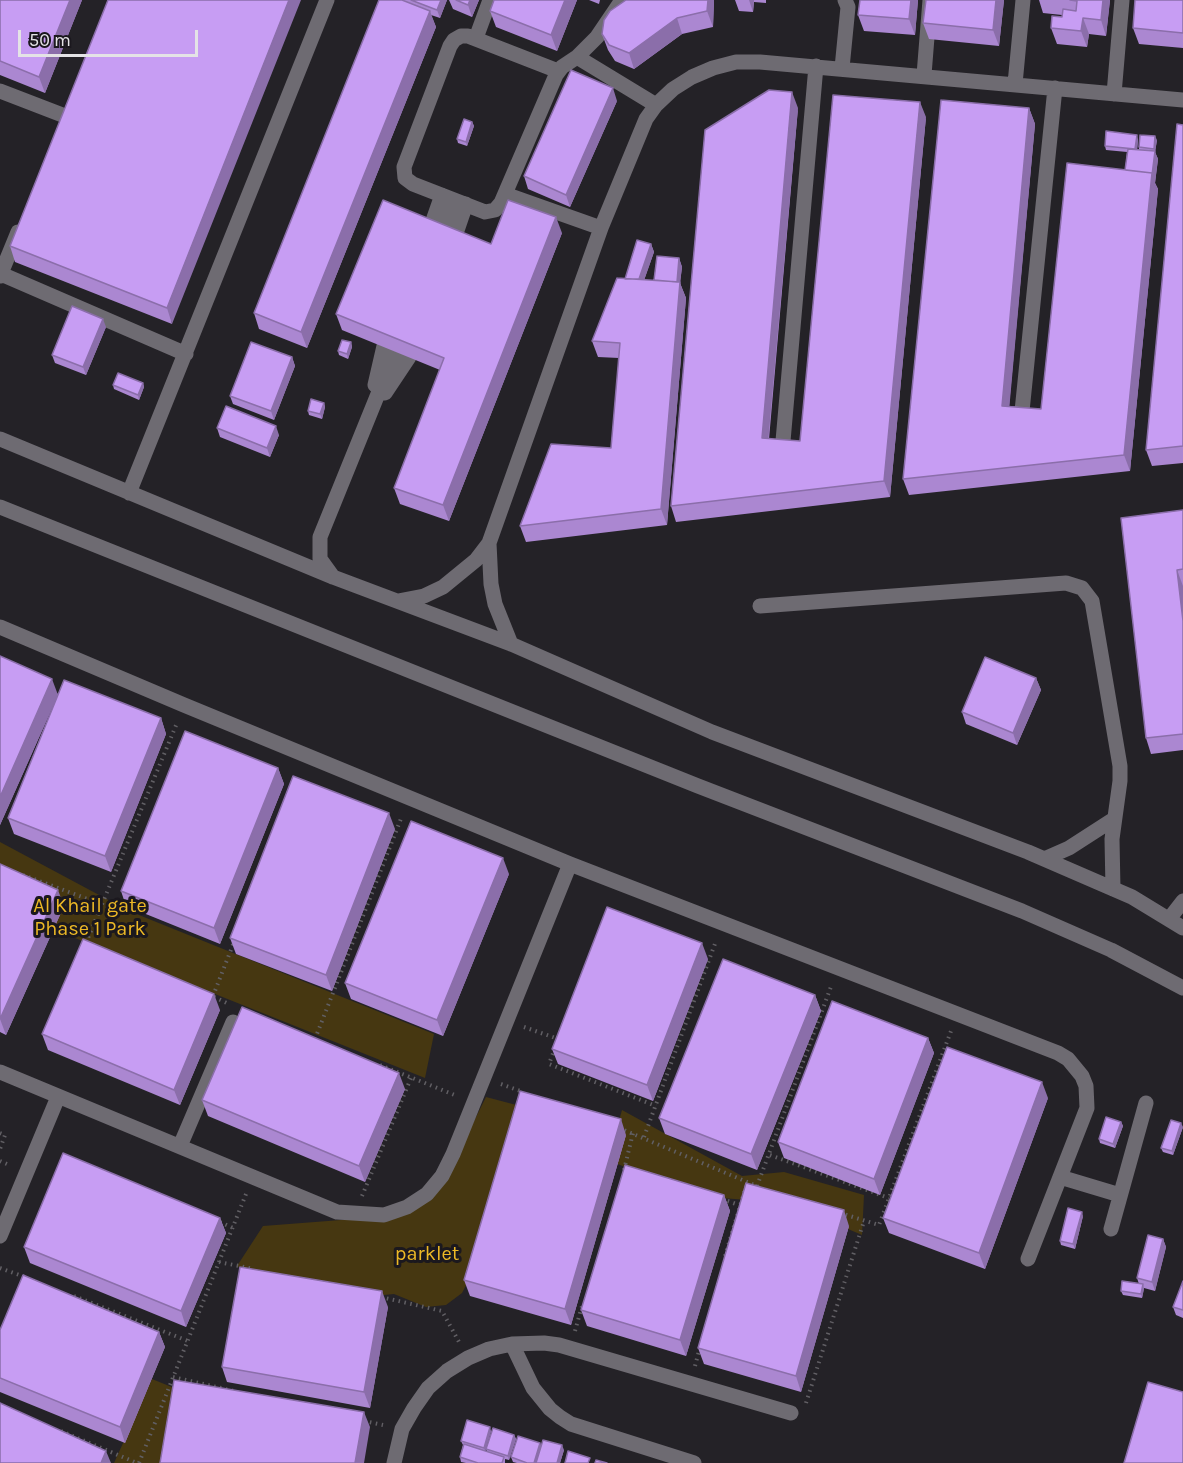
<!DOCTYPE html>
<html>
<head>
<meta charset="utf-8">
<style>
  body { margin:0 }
  #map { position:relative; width:1183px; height:1463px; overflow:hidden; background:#242227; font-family:Karla,sans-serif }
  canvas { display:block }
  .scale { position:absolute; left:18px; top:30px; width:180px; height:27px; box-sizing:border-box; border:3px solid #e4e3e6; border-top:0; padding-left:8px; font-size:18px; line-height:21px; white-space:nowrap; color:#e4e3e6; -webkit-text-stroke:4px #1b181e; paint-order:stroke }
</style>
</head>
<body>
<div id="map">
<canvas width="1183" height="1463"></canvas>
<div class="scale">50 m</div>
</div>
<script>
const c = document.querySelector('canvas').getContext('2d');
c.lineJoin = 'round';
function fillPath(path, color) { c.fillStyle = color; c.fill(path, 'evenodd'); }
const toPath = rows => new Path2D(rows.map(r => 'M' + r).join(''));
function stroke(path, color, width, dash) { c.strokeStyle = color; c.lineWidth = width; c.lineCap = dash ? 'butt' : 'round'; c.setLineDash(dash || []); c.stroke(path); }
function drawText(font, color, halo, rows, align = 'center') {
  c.font = font + ' Karla,sans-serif'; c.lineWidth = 6; c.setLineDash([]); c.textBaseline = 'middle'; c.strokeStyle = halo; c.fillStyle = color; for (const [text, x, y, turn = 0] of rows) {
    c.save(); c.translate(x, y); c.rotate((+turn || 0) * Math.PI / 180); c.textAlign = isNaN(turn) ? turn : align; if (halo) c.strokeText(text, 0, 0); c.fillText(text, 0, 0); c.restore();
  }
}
fillPath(toPath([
  [0,842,129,911,434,1034,425,1078,50,928,65,899,0,875],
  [486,1097,524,1107,493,1233,462,1293,446,1305,426,1307,394,1294,354,1298,267,1281,237,1266,263,1226,380,1217,445,1179],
  [622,1110,742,1176,784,1172,864,1195,862,1235,787,1203,695,1196,608,1160],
  [152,1379,179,1390,164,1463,114,1463]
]), '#463711');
stroke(toPath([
  [23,875,101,904],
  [86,943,177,723],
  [213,996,234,942],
  [214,997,229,1004],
  [524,1027,558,1039,557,1041],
  [315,1039,402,816],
  [555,1048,549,1064,656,1106],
  [380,1065,457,1096],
  [501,1084,523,1092],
  [619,1128,759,1187],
  [0,1133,5,1135,0,1149],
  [644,1137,716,941],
  [770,1155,889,1198],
  [0,1161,9,1165],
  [624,1170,633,1133],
  [757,1186,832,984],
  [362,1196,411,1078],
  [722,1199,739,1205],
  [840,1213,879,1225,951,1031],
  [220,1222,233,1228],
  [725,1256,746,1186],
  [219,1262,254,1269],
  [0,1268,25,1277],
  [74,1296,188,1341],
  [381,1297,442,1311,459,1342],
  [575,1331,582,1306],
  [695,1366,700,1347],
  [173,1377,234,1391],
  [806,1403,864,1221],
  [364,1421,383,1425],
  [61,1431,137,1463],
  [139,1463,246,1194]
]), '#615f64', 4, [1.5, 4.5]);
stroke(toPath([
  [476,38,490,0],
  [577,57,656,105],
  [842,68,848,7,845,0],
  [558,71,468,36,461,36,454,40,450,46,404,167,405,178,413,184,485,212,495,210,501,203,556,75,562,67,577,57,597,37,622,0],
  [924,75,930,0],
  [1015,84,1023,0],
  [0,91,65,116],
  [1114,94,1122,0],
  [505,194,601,228],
  [429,232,442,195],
  [440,236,456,201],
  [453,242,466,204],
  [1,274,186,354],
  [0,276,18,232],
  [375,385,384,346],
  [385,393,409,357],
  [1021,421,1055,88],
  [0,439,333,577,511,644,712,732,1028,852,1132,897,1183,928],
  [783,441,816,66],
  [129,493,327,0],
  [0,507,698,786,1022,911,1111,950,1183,988],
  [489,543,491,584,495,604,511,644],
  [333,577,320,559,320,537,395,352],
  [398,601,424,596,443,587,476,560,489,543,601,228,646,119,656,105,673,89,692,77,713,68,736,62,760,62,1183,100],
  [760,606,1066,583,1082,588,1092,601,1120,766,1120,781,1112,839,1113,889],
  [0,627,184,705,570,864,1058,1053,1068,1059,1082,1076,1086,1086,1087,1108,1028,1259],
  [1044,859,1069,848,1114,819],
  [1169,919,1183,901],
  [0,1072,337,1212,384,1215,407,1207,427,1194,442,1176,453,1154,570,864],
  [180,1146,233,1022],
  [1060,1177,1120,1195],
  [1111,1229,1146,1103],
  [0,1236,58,1097],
  [512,1344,533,1388,550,1409,560,1417,571,1424,694,1463],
  [394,1463,402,1429,414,1408,428,1388,447,1371,468,1358,489,1349,512,1344,544,1343,559,1345,791,1413]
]), '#6e6b72', 15);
fillPath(toPath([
  [0,0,82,0,45,93,0,75],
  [108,0,172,324,15,262,10,246],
  [379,0,447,0,440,18,431,15,436,27,307,348,259,329,254,313],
  [449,0,479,0,472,17,453,9],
  [494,0,577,0,557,51,496,27,490,11],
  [589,0,600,0,599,4],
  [626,0,714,0,713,27,682,34,634,69,615,61,608,50,602,34],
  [735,0,766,0,766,3,754,2,753,12,739,11],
  [918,0,915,35,864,31,858,15],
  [926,0,1004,0,999,46,929,39,923,23],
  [1039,0,1110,0,1106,36,1089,34,1087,47,1057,44,1051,28,1062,17,1062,15,1043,13],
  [1183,0,1183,48,1139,44,1133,28],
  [617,101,570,207,528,189,524,176],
  [798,108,769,439,800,441,926,117,890,497,676,522,671,506],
  [1029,108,1035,124,1009,406,1041,409,1125,170,1127,152,1106,150,1105,146,1138,139,1137,149,1139,150,1139,147,1157,140,1155,152,1158,159,1155,183,1158,189,1130,471,909,495,903,479],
  [472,122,474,126,467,146,458,143,457,139],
  [1183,125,1183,463,1152,466,1146,450],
  [562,233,449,521,400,504,394,488,440,370,342,330,336,314,491,244],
  [651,244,654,252,644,280,654,280,679,258,682,267,680,283,686,298,667,525,526,542,520,526,611,448,619,358,598,357,592,341,625,279],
  [106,327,86,375,55,363,52,355],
  [351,342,352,347,348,359,339,355,338,351],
  [292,357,295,366,274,420,233,404,230,396],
  [143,383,144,387,139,400,114,389,113,385],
  [324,403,325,407,322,419,309,415,308,411],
  [217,428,279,435,270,457,220,437],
  [1183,510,1183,750,1151,754,1146,738],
  [0,656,58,694,161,718,166,734,111,872,14,834,8,818,56,699,0,825],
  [1036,678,1041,690,1017,745,966,724,962,712],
  [278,768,284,784,220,944,126,906,121,891],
  [395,829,332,991,236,954,230,938],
  [0,864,64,906,6,1035,0,1032],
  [509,874,443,1036,351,999,345,983],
  [708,959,653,1101,558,1064,552,1049],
  [815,995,821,1011,757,1170,665,1134,659,1118],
  [220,1010,180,1105,48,1050,42,1034],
  [928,1038,934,1053,880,1195,784,1158,778,1142],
  [405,1089,365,1182,208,1116,202,1100],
  [1048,1098,985,1269,889,1233,883,1218],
  [1121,1122,1123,1126,1115,1148,1100,1143,1099,1139],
  [1183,1127,1173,1155,1163,1152,1161,1148],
  [626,1135,571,1325,470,1296,464,1280],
  [724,1195,730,1211,686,1356,587,1326,581,1310],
  [1083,1216,1075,1249,1061,1245,1060,1241],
  [220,1218,226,1233,186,1327,30,1263,24,1247],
  [849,1226,801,1392,704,1364,698,1348],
  [1163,1239,1166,1247,1155,1291,1144,1288,1142,1298,1123,1295,1121,1291,1139,1284,1137,1278],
  [1183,1281,1183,1318,1176,1315,1173,1307],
  [388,1307,370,1408,227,1382,222,1367],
  [0,1330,159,1332,165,1347,125,1443,0,1392],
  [491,1431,485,1451,487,1451,486,1449,514,1435,516,1439,509,1460,505,1459,505,1463,466,1463,461,1462,460,1457,463,1445,461,1441],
  [540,1443,541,1447,564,1450,560,1463,517,1463,513,1462,511,1457]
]), '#ab87d1');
fillPath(toPath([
  [70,0,82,0,45,93,39,77],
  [289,0,301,0,172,324,167,308],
  [441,0,447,0,440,18,437,10],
  [470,0,479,0,472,17,468,5],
  [565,0,577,0,557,51,551,35],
  [708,0,714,0,713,27,707,11],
  [749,0,754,0,753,12],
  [911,0,918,0,915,35,909,19],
  [996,0,1004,0,999,46,993,30],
  [1103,0,1110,0,1106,36,1101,20],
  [430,11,436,27,307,348,301,332],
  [677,18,682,34,634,69,629,53],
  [1083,18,1089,34,1087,47,1081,31],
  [613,88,617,101,570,207,566,195],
  [792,92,798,108,767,454,762,438],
  [920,102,926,117,890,497,884,481],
  [1029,108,1035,124,1008,422,1002,406],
  [472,122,474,126,467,146,466,142],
  [1137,135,1138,139,1137,153,1135,149],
  [1155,136,1157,140,1155,152,1158,159,1155,183,1158,189,1130,471,1124,455,1152,173,1155,152,1154,149],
  [556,217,562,233,449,521,443,505],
  [651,244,654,252,639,295,636,287],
  [679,258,682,267,680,283,686,298,667,525,661,509,676,289],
  [103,319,106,327,86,375,83,367],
  [351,342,352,347,348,359,347,354],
  [292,357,295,366,274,420,271,411],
  [143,383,144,387,139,400,138,395],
  [324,403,325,407,322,419,320,414],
  [276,426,279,435,270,457,267,448],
  [1177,570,1183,586,1183,621],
  [1036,678,1041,690,1017,745,1013,733],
  [52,679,58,695,0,825,0,797],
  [161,718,166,734,111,872,105,856],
  [278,768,284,784,220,944,214,928],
  [389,813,395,829,332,991,326,975],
  [503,858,509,874,443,1036,437,1020],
  [58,890,64,906,6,1035,0,1019],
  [702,943,708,959,653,1101,647,1085],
  [214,994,220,1010,180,1105,174,1090],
  [815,995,821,1011,757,1170,751,1154],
  [928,1038,934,1053,880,1195,874,1179],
  [399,1073,405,1089,365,1182,359,1166],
  [1042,1082,1048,1098,985,1269,979,1253],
  [621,1119,626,1135,571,1325,565,1309],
  [1121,1122,1123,1126,1115,1148,1113,1144],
  [1181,1123,1183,1127,1173,1155,1172,1151],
  [724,1195,730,1211,686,1356,680,1340],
  [844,1210,849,1226,801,1392,796,1376],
  [1082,1212,1083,1216,1075,1249,1073,1244],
  [220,1218,226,1233,186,1327,181,1311],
  [1163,1239,1166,1247,1155,1291,1152,1282],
  [1143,1284,1144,1289,1142,1298,1141,1294],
  [382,1291,388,1307,370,1408,364,1392],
  [159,1332,165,1347,125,1443,120,1427],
  [364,1412,370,1427,364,1463,355,1463],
  [490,1427,491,1431,485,1452,484,1448],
  [514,1435,516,1439,509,1460,508,1456],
  [540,1443,542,1448,537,1463,534,1463],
  [562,1445,564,1450,560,1463,557,1463],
  [106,1451,111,1463,101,1463]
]), '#8b6eaa');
const building = toPath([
  [0,0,70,0,39,77,0,61,0,0],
  [108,0,289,0,167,308,10,246,108,0],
  [379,0,402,0,430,11,301,332,254,313,379,0],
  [411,0,441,0,437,10,411,0],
  [456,0,470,0,468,5,456,0],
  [494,0,565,0,551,35,490,11,494,0],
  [626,0,708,0,707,11,677,18,629,53,609,45,602,34,604,20,610,11,626,0],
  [860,0,911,0,909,19,858,15,860,0],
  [926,0,996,0,993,30,923,23,926,0],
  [1070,0,1103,0,1101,20,1083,18,1081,31,1051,28,1052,16,1062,17,1063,9,1076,11,1077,1,1070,0],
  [1135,0,1183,0,1183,33,1133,28,1135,0],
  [571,70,613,88,566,195,524,176,571,70],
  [769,90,792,92,762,438,800,441,833,95,920,102,884,481,671,506,705,130,769,90],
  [941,100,1029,108,1002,406,1041,409,1067,163,1152,173,1124,455,903,479,941,100],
  [464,119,472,122,466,142,457,139,464,119],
  [1177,124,1183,125,1183,446,1146,450,1177,124],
  [1106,131,1137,135,1135,149,1105,146,1106,131],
  [1140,135,1155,136,1154,149,1139,147,1140,135],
  [1128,149,1155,151,1152,175,1152,173,1125,170,1128,149],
  [383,200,491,244,508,200,556,217,443,505,394,488,444,358,336,314,383,200],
  [637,240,651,244,639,279,625,279,637,240],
  [657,256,679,258,677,282,654,280,657,256],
  [617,278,680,282,661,509,520,526,551,444,611,448,620,343,592,341,617,278],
  [72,306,103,319,83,367,52,355,72,306],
  [342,340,351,342,347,354,338,351,342,340],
  [251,342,292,357,271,411,230,396,251,342],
  [118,373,143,383,138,395,113,385,118,373],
  [311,399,324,403,320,414,308,411,311,399],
  [226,406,276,426,267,448,217,428,226,406],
  [1183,510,1183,569,1177,570,1183,621,1183,734,1146,738,1121,518,1183,510],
  [0,656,52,679,0,797,0,656],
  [985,657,1036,678,1013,733,962,712,985,657],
  [64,680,161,718,105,856,8,818,64,680],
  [185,731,278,768,214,928,121,891,185,731],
  [293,776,389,813,326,975,230,938,293,776],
  [411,821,503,858,437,1020,345,983,411,821],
  [0,864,58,890,0,1019,0,864],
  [607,907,702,943,647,1085,552,1049,607,907],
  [83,939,214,994,174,1090,42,1034,83,939],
  [723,959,815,995,751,1154,659,1118,723,959],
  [832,1001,928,1038,874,1179,778,1142,832,1001],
  [242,1007,399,1073,359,1166,202,1100,242,1007],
  [947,1047,1042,1082,979,1253,883,1218,947,1047],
  [520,1091,621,1119,565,1309,464,1280,520,1091],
  [1106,1117,1121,1122,1113,1144,1099,1139,1106,1117],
  [1171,1120,1181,1123,1172,1151,1161,1148,1171,1120],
  [63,1153,220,1218,181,1311,24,1247,63,1153],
  [625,1165,724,1195,680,1340,581,1310,625,1165],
  [746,1183,844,1210,796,1376,698,1348,746,1183],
  [1068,1208,1082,1212,1073,1244,1060,1241,1068,1208],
  [1148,1235,1163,1239,1152,1282,1137,1278,1148,1235],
  [240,1267,382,1291,364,1392,222,1367,240,1267],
  [23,1275,159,1332,120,1427,0,1378,0,1330,23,1275],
  [1122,1281,1143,1284,1141,1294,1121,1291,1122,1281],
  [1183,1281,1183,1310,1173,1307,1183,1281],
  [174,1380,364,1412,355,1463,160,1463,174,1380],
  [1148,1382,1183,1392,1183,1463,1124,1463,1148,1382],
  [0,1403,106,1451,101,1463,0,1463,0,1403],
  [467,1420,490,1427,484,1448,461,1441,467,1420],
  [493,1428,514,1435,508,1456,486,1449,493,1428],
  [518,1436,540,1443,534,1463,527,1463,511,1457,518,1436],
  [543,1440,562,1445,557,1463,536,1463,543,1440],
  [464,1444,504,1457,502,1463,478,1463,460,1457,464,1444],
  [568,1451,590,1458,588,1463,565,1463,568,1451],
  [596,1460,607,1463,595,1463,596,1460]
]);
fillPath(building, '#c79df3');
stroke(building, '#8b6eaa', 1.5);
drawText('20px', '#edb926', '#1b181e', [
  ["Al Khail gate",90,906],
  ["Phase 1 Park",90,929],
  ["parklet",427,1254]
]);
</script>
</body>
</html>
